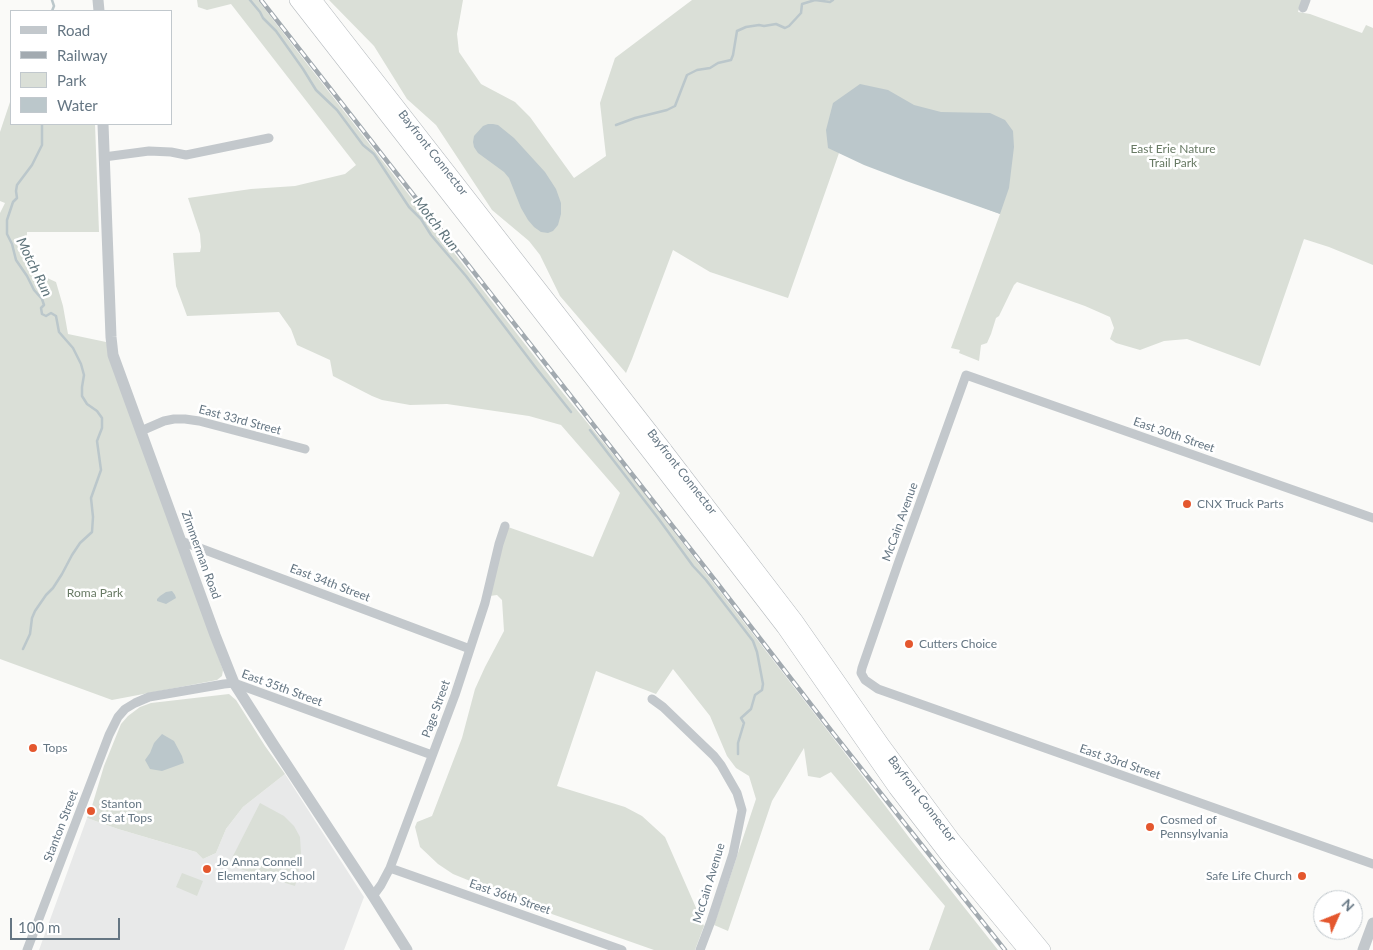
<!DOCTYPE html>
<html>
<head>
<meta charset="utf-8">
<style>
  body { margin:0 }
  #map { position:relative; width:1373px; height:950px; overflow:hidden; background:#fafaf8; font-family:Lato,sans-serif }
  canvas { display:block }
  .legend { position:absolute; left:10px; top:10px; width:162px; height:115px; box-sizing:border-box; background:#fff; border:1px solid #c1c8cd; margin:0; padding:6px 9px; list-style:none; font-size:15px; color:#657683 }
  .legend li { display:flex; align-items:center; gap:10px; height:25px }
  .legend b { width:25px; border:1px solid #c1c8cd }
  .north { position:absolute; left:1313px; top:890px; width:50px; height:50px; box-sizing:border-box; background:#fff; border:1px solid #c1c8cd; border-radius:50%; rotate:46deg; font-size:14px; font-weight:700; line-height:20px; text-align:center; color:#657683 }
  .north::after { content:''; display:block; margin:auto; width:18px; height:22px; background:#e4572e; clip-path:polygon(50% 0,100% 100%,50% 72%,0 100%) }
  .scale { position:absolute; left:10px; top:918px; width:110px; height:22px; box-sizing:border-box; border:2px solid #657683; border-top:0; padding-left:6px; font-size:15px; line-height:18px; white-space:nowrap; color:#657683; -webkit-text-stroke:4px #fff; paint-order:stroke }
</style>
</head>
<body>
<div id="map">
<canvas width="1373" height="950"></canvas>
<ul class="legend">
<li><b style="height:6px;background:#c3c8cc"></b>Road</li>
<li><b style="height:6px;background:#a2aab0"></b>Railway</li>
<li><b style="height:14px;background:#dadfd7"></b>Park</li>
<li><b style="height:14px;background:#bbc7cb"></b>Water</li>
</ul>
<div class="north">N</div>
<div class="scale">100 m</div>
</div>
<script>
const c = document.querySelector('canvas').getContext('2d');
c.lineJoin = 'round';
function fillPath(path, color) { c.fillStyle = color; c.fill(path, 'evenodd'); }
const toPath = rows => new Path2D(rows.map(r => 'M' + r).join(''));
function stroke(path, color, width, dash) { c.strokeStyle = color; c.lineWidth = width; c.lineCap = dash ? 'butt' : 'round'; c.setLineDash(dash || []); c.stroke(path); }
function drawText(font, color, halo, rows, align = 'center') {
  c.font = font + ' Lato,sans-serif'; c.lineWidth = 5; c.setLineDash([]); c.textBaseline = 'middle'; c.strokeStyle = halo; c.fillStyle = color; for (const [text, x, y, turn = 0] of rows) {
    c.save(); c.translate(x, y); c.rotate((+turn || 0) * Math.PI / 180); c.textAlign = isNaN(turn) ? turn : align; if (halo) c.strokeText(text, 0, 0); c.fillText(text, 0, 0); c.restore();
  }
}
fillPath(toPath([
  [285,774,364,897,344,950,39,950,87,818,118,829,196,852,203,859,216,853,226,829,243,807]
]), '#e8e9e9');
fillPath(toPath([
  [197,0,258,0,294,47,563,393,630,475,868,783,911,840,998,950,929,950,945,906,831,772,820,778,808,776,804,748,772,801,728,931,714,925,756,799,749,776,736,768,727,756,710,716,673,669,656,694,596,671,557,786,625,807,642,816,665,837,704,926,695,950,654,950,549,913,453,874,438,864,420,847,415,827,417,822,432,816,462,738,475,689,485,667,504,631,502,600,497,595,490,596,498,560,508,527,593,557,620,493,561,425,529,416,447,404,410,405,382,400,372,396,333,376,330,360,297,345,291,329,279,312,187,316,176,286,173,253,200,252,201,247,200,234,188,198,251,189,295,186,345,174,356,165,231,4,207,10,198,7],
  [329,0,463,0,457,34,459,52,481,84,515,102,530,117,574,178,606,156,600,103,615,58,692,0,1302,0,1298,12,1310,14,1362,33,1366,25,1373,28,1373,265,1329,247,1304,239,1260,366,1187,339,1164,341,1140,350,1116,343,1110,339,1114,328,1110,317,1085,306,1017,282,1014,285,999,316,996,318,991,334,987,343,981,345,979,361,959,353,960,350,951,348,1000,214,839,153,788,298,710,272,673,250,632,359,626,373,560,296,540,255,529,241,492,210,436,125,407,99,374,46],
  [10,102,11,103,11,124,95,124,99,232,27,232,26,266,34,272,56,282,63,306,68,334,106,342,223,670,222,676,217,680,112,700,0,659,0,213,5,203,0,201,0,132],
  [229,694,236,700,265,746,285,774,243,807,226,829,216,853,203,859,196,852,118,829,87,818,92,806,104,766,121,724,128,716,140,707,151,703],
  [260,803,284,816,294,826,300,837,301,853,298,875,295,886,237,868,232,858],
  [182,873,203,881,197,896,176,887]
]), '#dadfd7');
fillPath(toPath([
  [860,84,888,90,914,105,941,112,990,113,1005,120,1013,131,1014,147,1009,188,1000,214,906,181,864,165,828,148,826,130,833,103],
  [488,124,493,124,498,125,514,138,545,172,556,189,561,203,561,214,558,225,553,231,548,233,541,232,534,227,528,220,521,208,509,178,504,172,478,153,474,147,473,142,474,136,483,126],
  [172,591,175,595,176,598,166,604,157,601,157,599,160,596,166,592],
  [162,734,174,741,182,756,184,763,162,771,150,769,145,760,150,753,154,743]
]), '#bbc7cb');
stroke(toPath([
  [52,0,54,6,52,11],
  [250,0,260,12,263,18,276,31,303,69,316,90,337,110,363,145,374,154,409,207,421,219,431,235,466,276,536,368,571,412],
  [616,125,635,118,667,110,675,106,687,75,697,70,710,68,718,63,731,60,733,55,737,31,746,27,759,25,764,26,776,24,785,28,789,26,801,13,802,4,815,0,830,2,833,0],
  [590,430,658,518,693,566,706,580,753,641,757,652,763,684,762,690,755,695,751,709,741,718,744,723,738,743,738,754],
  [23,649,30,634,32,618,35,611,46,595,53,588,62,574,72,555,80,543,92,532,93,517,91,498,101,470,97,441,102,428,102,418,97,411,87,404,82,396,82,387,84,375,81,364,73,348,59,332,56,316,51,313,46,316,42,314,41,308,44,305,42,299,34,290,27,276,16,260,12,244,7,234,7,220,13,202,17,198,16,191,17,185,32,165,42,145,42,124]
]), '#bbc7cb', 2.5);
const trunk = toPath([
  [297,0,650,453,784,627,896,788,953,862,1026,950],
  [314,0,660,444,795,620,883,746,952,839,1043,950]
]);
stroke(trunk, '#b4b9bd', 16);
stroke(toPath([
  [1303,8,1306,0],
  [104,157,149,151,171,152,186,155,269,138],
  [141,431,164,421,174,419,185,419,199,421,305,449],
  [1373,518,966,375,899,561,862,668,861,673,865,680,878,689,1373,864],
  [181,541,470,649],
  [652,699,663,707,714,756,721,765,737,793,742,810,733,854,711,921,700,950],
  [390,868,622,950],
  [373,896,381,885,390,868,455,695,485,603,499,544,505,526],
  [27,950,109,735,118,717,125,709,135,703,149,697,224,684,234,683,432,755]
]), '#c3c8cc', 9);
stroke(toPath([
  [98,0,99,11],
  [103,124,111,337,113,355,215,635,234,683,273,744,373,896,407,950],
  [1363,950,1373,923]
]), '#c3c8cc', 11);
stroke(trunk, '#fff', 15);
const rail = toPath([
  [261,0,714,579,833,733,1005,950]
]);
stroke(rail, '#a2aab0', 4.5);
stroke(rail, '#fff', 2.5, [8]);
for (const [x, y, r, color] of [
  [1187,504,5,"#e4572e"],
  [909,644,5,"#e4572e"],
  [33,748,5,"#e4572e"],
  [91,811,5,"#e4572e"],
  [1150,827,5,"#e4572e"],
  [207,869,5,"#e4572e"],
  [1302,876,5,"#e4572e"]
]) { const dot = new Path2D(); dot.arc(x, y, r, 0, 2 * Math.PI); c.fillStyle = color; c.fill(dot); stroke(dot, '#fff', 2); }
drawText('12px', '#687a64', '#fff', [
  ["East Erie Nature",1173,149],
  ["Trail Park",1173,163],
  ["Roma Park",95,593]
]);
drawText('12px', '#657683', '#fff', [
  ["Bayfront Connector",433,153,52],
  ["East 33rd Street",240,420,15],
  ["East 30th Street",1174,435,19],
  ["Bayfront Connector",682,472,52],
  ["McCain Avenue",900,522,-70],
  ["Zimmerman Road",201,555,70],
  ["East 34th Street",330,583,21],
  ["East 35th Street",282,688,20],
  ["Page Street",436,709,-70],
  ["East 33rd Street",1120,762,19],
  ["Bayfront Connector",922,799,53],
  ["Stanton Street",61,826,-69],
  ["McCain Avenue",709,883,-73],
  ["East 36th Street",510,897,19]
]);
drawText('12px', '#657683', '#fff', [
  ["CNX Truck Parts",1197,504],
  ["Cutters Choice",919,644],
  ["Tops",43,748],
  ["Stanton",101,804],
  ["St at Tops",101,818],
  ["Cosmed of",1160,820],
  ["Pennsylvania",1160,834],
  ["Jo Anna Connell",217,862],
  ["Elementary School",217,876],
  ["Safe Life Church",1292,876,"right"]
], 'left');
drawText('italic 14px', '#60757c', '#fff', [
  ["Motch Run",436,224,52],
  ["Motch Run",34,267,64]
]);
</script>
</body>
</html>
